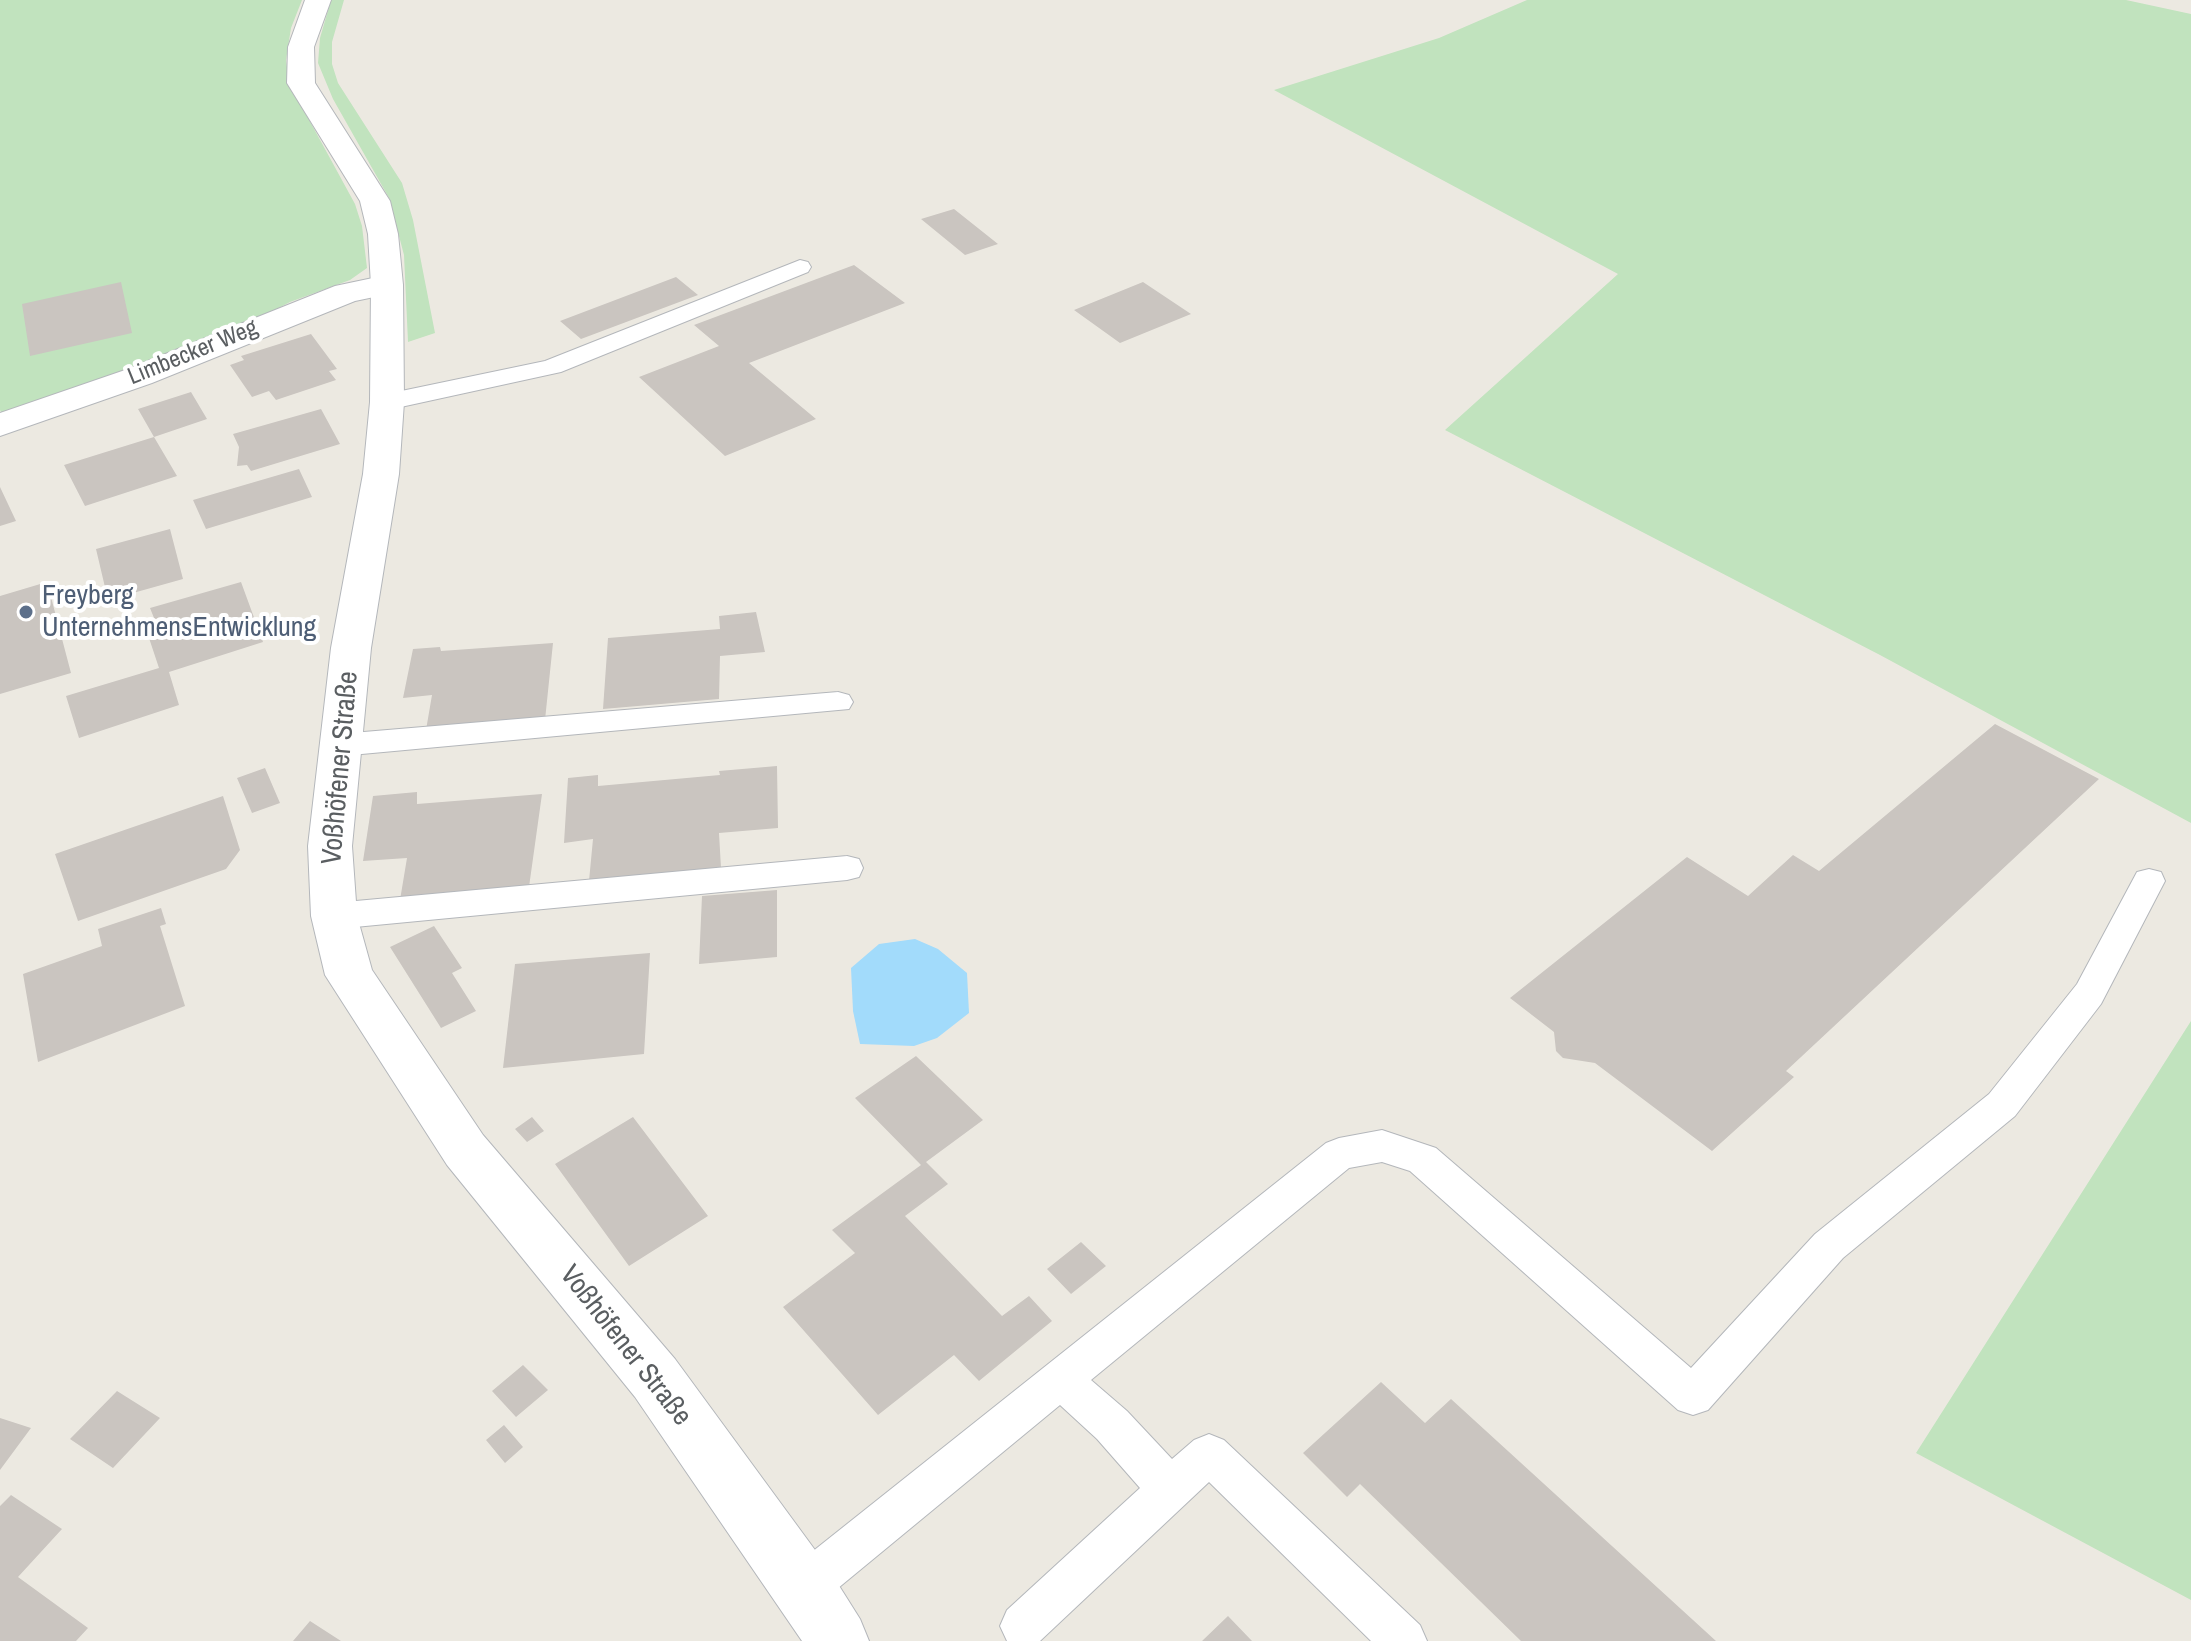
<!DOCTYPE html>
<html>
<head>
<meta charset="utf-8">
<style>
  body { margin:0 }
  canvas { display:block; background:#ece9e1 }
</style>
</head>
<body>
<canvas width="2191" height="1641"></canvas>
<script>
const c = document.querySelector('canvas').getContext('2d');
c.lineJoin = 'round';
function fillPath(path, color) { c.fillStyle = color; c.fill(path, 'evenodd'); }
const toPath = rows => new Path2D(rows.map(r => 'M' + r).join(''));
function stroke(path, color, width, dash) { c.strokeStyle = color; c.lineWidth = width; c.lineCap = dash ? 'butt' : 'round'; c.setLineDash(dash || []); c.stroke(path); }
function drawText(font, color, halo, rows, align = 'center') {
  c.font = font + ' "Archivo Narrow",sans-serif'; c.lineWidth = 8; c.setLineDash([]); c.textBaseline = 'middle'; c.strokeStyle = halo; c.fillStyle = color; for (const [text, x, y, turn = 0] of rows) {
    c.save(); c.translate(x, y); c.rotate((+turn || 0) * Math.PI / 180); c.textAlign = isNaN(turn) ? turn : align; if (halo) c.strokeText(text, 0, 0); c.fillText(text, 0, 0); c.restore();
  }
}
fillPath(toPath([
  [0,0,302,0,291,28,286,60,289,83,355,204,362,226,367,268,350,280,290,302,227,335,3,417,0,410],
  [331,0,344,0,332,42,332,64,338,83,402,183,413,220,435,333,408,342,404,255,389,198,333,99,318,63,320,38],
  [1527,0,2126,0,2191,14,2191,823,1880,655,1445,430,1618,274,1274,90,1439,38],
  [2191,1021,2191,1600,1916,1453]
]), '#c1e3be');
fillPath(toPath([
  [915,939,938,949,967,973,969,1013,937,1038,914,1046,860,1044,853,1011,851,968,879,944]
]), '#a2dbfb');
fillPath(toPath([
  [954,209,998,244,965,255,921,219],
  [854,265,905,303,749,363,816,419,725,456,639,377,719,346,694,325],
  [676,277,698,295,581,339,560,321],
  [121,282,132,333,30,356,22,304],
  [1143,282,1191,314,1120,343,1074,310],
  [311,334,337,369,329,371,336,380,276,400,269,391,252,397,230,365,244,360,241,356],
  [191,392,207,419,154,437,138,409],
  [321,409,340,444,251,471,247,465,237,466,239,447,233,434],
  [154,437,177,476,85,506,64,465],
  [299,469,312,497,206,529,193,500],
  [0,487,16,521,0,526],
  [170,529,183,579,108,600,96,549],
  [47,582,71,673,0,694,0,596],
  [241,582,263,642,169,672,179,705,79,738,66,696,159,668,143,620,154,618,150,608],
  [756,612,765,652,720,656,719,699,603,709,608,638,720,629,719,616],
  [553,643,545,720,426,730,432,695,403,698,413,649,440,647,441,651],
  [1995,724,2099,779,1786,1071,1794,1077,1712,1151,1595,1063,1563,1058,1556,1051,1554,1032,1510,998,1687,857,1748,896,1793,855,1819,871],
  [777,766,778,828,719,833,721,868,589,881,593,839,564,843,568,778,598,775,598,786,720,775,719,771],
  [265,768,280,803,252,813,237,778],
  [417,792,417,804,542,794,529,887,400,900,407,858,363,861,373,796],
  [223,796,240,850,226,869,78,921,55,854],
  [777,890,777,957,699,964,702,896],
  [161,908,166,924,160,926,185,1006,38,1062,23,974,102,946,98,929],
  [434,926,462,968,452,973,476,1011,441,1028,390,947],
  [650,953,644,1054,503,1068,515,964],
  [916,1056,983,1120,926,1162,948,1184,905,1216,1002,1316,1029,1296,1052,1321,979,1381,954,1355,878,1415,783,1307,855,1253,832,1230,921,1165,855,1098],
  [532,1117,544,1131,527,1142,515,1129],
  [633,1117,708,1216,629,1266,555,1164],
  [1081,1242,1106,1266,1071,1294,1047,1269],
  [523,1365,548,1390,516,1417,492,1391],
  [1381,1382,1425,1423,1451,1399,1716,1641,1521,1641,1360,1484,1347,1497,1303,1453],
  [117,1391,160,1418,113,1468,70,1439],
  [0,1418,31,1428,0,1470],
  [504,1425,523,1447,505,1463,486,1440],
  [11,1495,62,1529,18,1577,88,1628,76,1641,0,1641,0,1506],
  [1228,1616,1252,1641,1202,1641],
  [310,1621,341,1641,293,1641]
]), '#cac5c0');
const service = toPath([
  [800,260,808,262,811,267,808,272,561,372,387,410,378,407,374,402,378,397,387,394,545,361,800,260],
  [838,692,849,695,853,702,849,709,340,756,329,753,325,745,329,737,340,734,838,692],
  [847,856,859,859,863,868,859,877,847,880,334,929,322,925,317,916,322,907,334,903,847,856],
  [2149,869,2161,872,2165,881,2101,1004,2015,1116,1843,1258,1708,1410,1693,1415,1678,1410,1410,1171,1382,1162,1349,1168,1091,1380,1127,1411,1172,1459,1194,1440,1209,1434,1224,1440,1420,1625,1427,1641,1371,1641,1209,1482,1040,1641,1007,1641,1000,1626,1007,1610,1140,1488,1097,1439,1060,1405,820,1603,804,1609,788,1603,782,1587,788,1571,1326,1143,1339,1138,1382,1130,1436,1148,1691,1368,1815,1234,1989,1094,2077,984,2137,872,2149,869]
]);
const minor = toPath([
  [387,275,398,278,403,285,398,292,355,301,152,383,0,436,0,413,128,369,335,286,387,275]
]);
const tertiary = toPath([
  [305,0,331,0,314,47,315,83,390,201,398,234,403,285,404,402,399,474,371,648,352,846,357,916,372,970,483,1135,675,1359,826,1565,860,1619,869,1641,802,1641,635,1397,447,1165,325,975,311,916,308,846,331,648,363,474,370,402,371,285,368,234,360,201,287,83,288,47,305,0]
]);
stroke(service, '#b4b7bb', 2);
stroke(minor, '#b4b7bb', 2);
stroke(tertiary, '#b4b7bb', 2);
fillPath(service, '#fff');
fillPath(minor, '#fff');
fillPath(tertiary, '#fff');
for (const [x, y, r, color] of [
  [26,612,8,"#5c6f8a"]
]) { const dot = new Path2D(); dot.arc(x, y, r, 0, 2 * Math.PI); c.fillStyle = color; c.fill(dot); stroke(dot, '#fff', 3); }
drawText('24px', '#5a5e61', '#fff', [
  ["Limbecker Weg",193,353,-22]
]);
drawText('28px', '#4e5e75', '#fff', [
  ["Freyberg",42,596],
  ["UnternehmensEntwicklung",42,628]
], 'left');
drawText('28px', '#5a5e61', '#fff', [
  ["Voßhöfener Straße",341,768,-85],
  ["Voßhöfener Straße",625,1346,52]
]);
</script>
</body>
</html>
